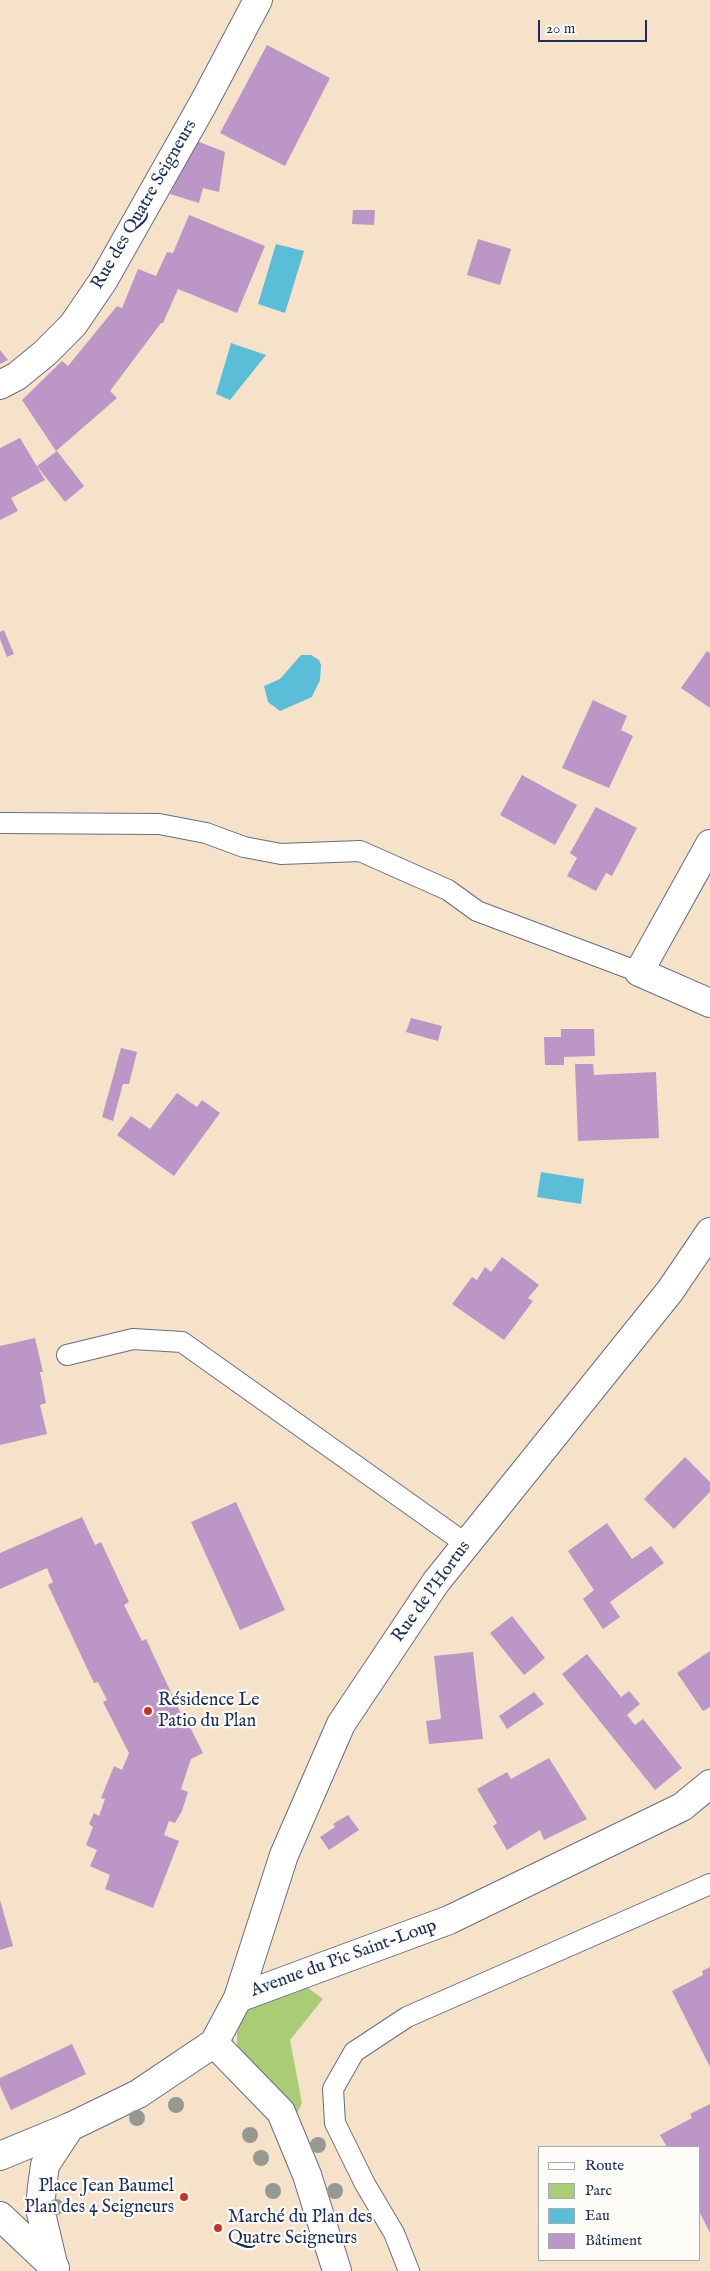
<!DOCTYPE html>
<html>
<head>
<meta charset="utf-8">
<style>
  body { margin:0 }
  #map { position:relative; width:710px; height:2271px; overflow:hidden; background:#f5e2c9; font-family:"IM FELL English",serif }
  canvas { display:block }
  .legend { position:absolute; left:538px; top:2146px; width:162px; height:115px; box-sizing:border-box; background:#fdfcf7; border:1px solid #a3aaba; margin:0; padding:6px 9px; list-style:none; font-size:15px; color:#1b2f5e }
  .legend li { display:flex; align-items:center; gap:10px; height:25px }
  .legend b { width:25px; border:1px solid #a3aaba }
  .scale { position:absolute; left:538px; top:20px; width:109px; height:22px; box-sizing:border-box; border:2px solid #1b2f5e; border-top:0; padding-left:6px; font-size:15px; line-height:18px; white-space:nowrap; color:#1b2f5e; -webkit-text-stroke:4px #fdfcf7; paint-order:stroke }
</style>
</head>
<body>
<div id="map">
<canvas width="710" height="2271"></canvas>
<ul class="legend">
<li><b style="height:6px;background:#fff"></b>Route</li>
<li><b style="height:14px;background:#aacc75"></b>Parc</li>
<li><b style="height:14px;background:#5bbed9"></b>Eau</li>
<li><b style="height:14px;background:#bb96c7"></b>Bâtiment</li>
</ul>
<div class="scale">20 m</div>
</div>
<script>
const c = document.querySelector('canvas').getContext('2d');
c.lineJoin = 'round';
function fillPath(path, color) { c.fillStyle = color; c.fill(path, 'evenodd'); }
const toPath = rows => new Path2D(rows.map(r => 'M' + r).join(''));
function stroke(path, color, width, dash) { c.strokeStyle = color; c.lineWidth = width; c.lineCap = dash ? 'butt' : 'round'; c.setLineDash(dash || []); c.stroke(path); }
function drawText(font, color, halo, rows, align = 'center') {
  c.font = font + ' "IM FELL English",serif'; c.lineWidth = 4.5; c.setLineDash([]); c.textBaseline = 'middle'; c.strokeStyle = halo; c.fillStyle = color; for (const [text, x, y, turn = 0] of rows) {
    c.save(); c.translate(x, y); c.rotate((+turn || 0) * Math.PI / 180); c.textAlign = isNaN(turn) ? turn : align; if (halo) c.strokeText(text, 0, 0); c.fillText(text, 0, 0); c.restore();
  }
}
fillPath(toPath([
  [307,1987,323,1999,290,2040,302,2103,296,2115,237,2046,237,2024,247,2010]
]), '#aacc75');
fillPath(toPath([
  [276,244,304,251,285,313,258,304],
  [231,343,266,355,230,400,216,394],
  [301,655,311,655,319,660,321,665,320,680,312,697,280,711,268,702,264,686,280,679],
  [541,1172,584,1179,581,1204,537,1197]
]), '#5bbed9');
fillPath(toPath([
  [267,45,330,78,285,166,220,133],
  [197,141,225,152,219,192,203,188,199,203,170,194],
  [353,210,375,210,374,225,352,224],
  [189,215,265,246,237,313,178,289,163,323,161,323,110,391,117,398,56,451,22,400,62,361,68,366,117,306,122,308,138,269,156,276,167,252,173,253],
  [478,239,511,249,500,285,467,275],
  [0,350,8,360,0,364],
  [20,438,45,480,11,498,18,511,0,520,0,448],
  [57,451,84,486,65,502,37,466],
  [4,630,14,654,7,657,0,639,0,632],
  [707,651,710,653,710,708,681,688],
  [593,700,627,716,621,730,633,736,609,788,562,768],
  [522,775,577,805,555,845,500,815],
  [596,807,637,828,612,876,606,873,596,891,567,876,577,858,570,853],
  [411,1018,442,1026,438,1041,406,1032],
  [561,1029,594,1029,595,1056,564,1057,564,1065,545,1065,544,1037,561,1037],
  [121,1048,137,1052,129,1084,123,1084,113,1121,102,1117],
  [575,1064,593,1064,594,1075,656,1072,659,1138,578,1141],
  [177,1093,197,1107,202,1100,220,1113,174,1176,117,1135,131,1116,150,1129],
  [502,1257,539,1285,528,1298,533,1301,504,1340,452,1304,472,1277,477,1280,485,1267,491,1272],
  [35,1338,43,1372,40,1372,46,1403,40,1405,47,1434,0,1445,0,1346],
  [685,1457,710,1482,710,1492,674,1529,644,1499],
  [236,1502,285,1610,240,1630,191,1522],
  [82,1517,95,1545,101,1542,129,1602,124,1605,142,1641,146,1639,182,1716,184,1715,203,1753,191,1759,181,1789,188,1792,182,1811,175,1823,169,1821,164,1835,179,1841,153,1908,105,1889,110,1875,90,1866,97,1850,86,1845,93,1827,89,1824,94,1813,99,1816,105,1799,101,1798,114,1766,122,1770,129,1753,103,1702,107,1700,98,1682,94,1683,48,1585,53,1582,47,1568,0,1589,0,1553],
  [607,1523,632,1559,651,1546,664,1563,610,1602,620,1617,603,1629,583,1599,594,1590,568,1551],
  [512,1616,545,1658,524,1675,490,1633],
  [710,1651,710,1707,703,1711,677,1673],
  [473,1652,483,1739,429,1744,426,1721,441,1719,434,1656],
  [587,1654,621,1697,629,1691,640,1704,627,1715,635,1725,643,1719,682,1768,655,1790,562,1674],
  [534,1692,544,1704,507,1729,499,1716],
  [549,1758,587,1819,544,1840,540,1830,507,1850,493,1826,497,1823,477,1789,507,1772,511,1779],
  [348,1815,359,1830,329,1850,320,1837,335,1827,333,1824],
  [0,1900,13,1946,0,1950],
  [710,1967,710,2067,672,1991,703,1975,702,1971],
  [72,2044,86,2074,11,2110,0,2086,0,2078],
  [710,2104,710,2233,699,2211,699,2147,667,2147,660,2135,692,2118,690,2114]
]), '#bb96c7');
const lane = toPath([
  [0,823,159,824,206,833,244,847,281,854,360,851,448,890,477,911,639,972],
  [67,1355,133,1339,182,1342,466,1544],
  [409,2271,394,2233,365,2184,335,2123,333,2089,354,2052,407,2017,710,1884]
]);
const street = toPath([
  [0,385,17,376,45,353,73,325,103,281,203,104,258,0],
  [710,844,639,972,710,1003],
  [238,1998,449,1920,682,1807,710,1784],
  [214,2043,281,2112,307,2175,337,2271],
  [0,2216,55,2268],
  [54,2268,40,2209,42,2187,45,2165,70,2127]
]);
const secondary = toPath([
  [0,2156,70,2127,138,2094,214,2043,238,1998,284,1855,341,1724,436,1582,670,1291,710,1232]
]);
stroke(lane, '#676e83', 22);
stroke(street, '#676e83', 30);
stroke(secondary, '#676e83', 30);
stroke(lane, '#fff', 20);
stroke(street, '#fff', 28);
stroke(secondary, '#fff', 28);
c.fillStyle = '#959992';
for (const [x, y] of [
  [176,2105],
  [137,2118],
  [250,2135],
  [318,2145],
  [261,2158],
  [273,2191],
  [335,2191],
  [56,2207]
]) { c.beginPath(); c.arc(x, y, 8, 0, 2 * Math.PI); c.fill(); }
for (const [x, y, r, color] of [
  [148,1711,5,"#c8321e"],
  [184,2197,5,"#c8321e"],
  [218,2228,5,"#c8321e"]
]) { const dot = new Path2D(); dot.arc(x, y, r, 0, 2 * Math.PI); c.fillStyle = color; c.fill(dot); stroke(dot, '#fdfcf7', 2); }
drawText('18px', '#1b2f5e', '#fdfcf7', [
  ["Rue des Quatre Seigneurs",145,205,-60],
  ["Rue de l'Hortus",432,1592,-54],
  ["Avenue du Pic Saint-Loup",344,1959,-20]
]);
drawText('18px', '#1b2f5e', '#fdfcf7', [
  ["Résidence Le",158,1701],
  ["Patio du Plan",158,1722],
  ["Place Jean Baumel",174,2187,"right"],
  ["Plan des 4 Seigneurs",174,2208,"right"],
  ["Marché du Plan des",228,2218],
  ["Quatre Seigneurs",228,2239]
], 'left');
</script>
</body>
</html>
